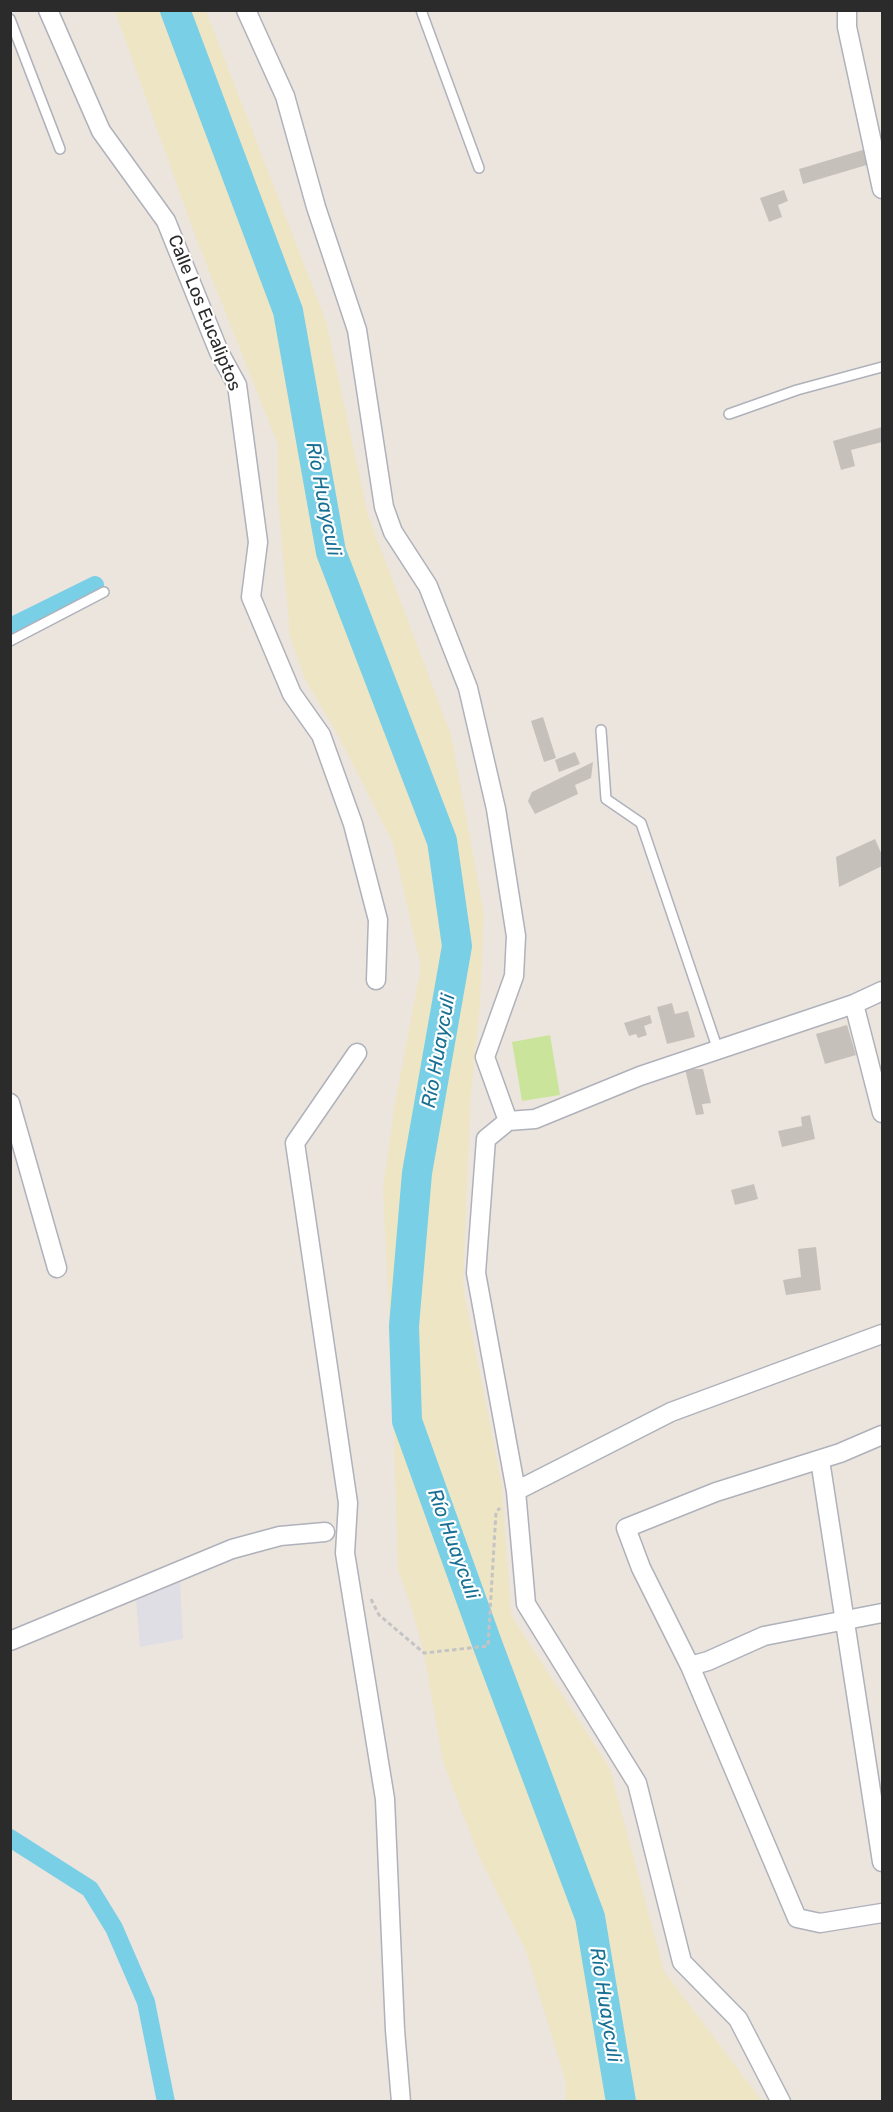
<!DOCTYPE html>
<html>
<head>
<meta charset="utf-8">
<style>
  body { margin:0 }
  #map { position:relative; width:893px; height:2112px; overflow:hidden; background:#ece5de; font-family:Rubik,sans-serif }
  canvas { display:block }
  .frame { position:absolute; inset:0; border:12px solid #2b2b2b; pointer-events:none }
</style>
</head>
<body>
<div id="map">
<canvas width="893" height="2112"></canvas>
<div class="frame"></div>
</div>
<script>
const c = document.querySelector('canvas').getContext('2d');
c.lineJoin = 'round';
function fillPath(path, color) { c.fillStyle = color; c.fill(path, 'evenodd'); }
const toPath = rows => new Path2D(rows.map(r => 'M' + r).join(''));
function stroke(path, color, width, dash) { c.strokeStyle = color; c.lineWidth = width; c.lineCap = dash ? 'butt' : 'round'; c.setLineDash(dash || []); c.stroke(path); }
function drawText(font, color, halo, rows, align = 'center') {
  c.font = font + ' Rubik,sans-serif'; c.lineWidth = 4.5; c.setLineDash([]); c.textBaseline = 'middle'; c.strokeStyle = halo; c.fillStyle = color; for (const [text, x, y, turn = 0] of rows) {
    c.save(); c.translate(x, y); c.rotate((+turn || 0) * Math.PI / 180); c.textAlign = isNaN(turn) ? turn : align; if (halo) c.strokeText(text, 0, 0); c.fillText(text, 0, 0); c.restore();
  }
}
fillPath(toPath([
  [180,1582,183,1639,140,1647,136,1600]
]), '#e0dee5');
fillPath(toPath([
  [115,11,206,11,326,321,368,515,451,735,484,914,480,1006,470,1106,463,1287,502,1486,511,1615,610,1769,664,1971,762,2101,566,2101,566,2083,526,1951,479,1856,443,1762,424,1653,411,1606,398,1570,392,1368,383,1189,395,1103,421,967,393,843,338,735,304,677,290,636,278,499,278,445,196,238]
]), '#eee5c4');
fillPath(toPath([
  [550,1035,560,1095,522,1101,512,1042]
]), '#cae59b');
stroke(toPath([
  [10,627,95,585],
  [10,1838,90,1889,114,1928,146,2002,166,2102]
]), '#79cfe6', 18);
stroke(toPath([
  [175,10,288,311,331,552,442,841,457,946,417,1173,404,1326,407,1421,488,1646,590,1917,621,2102]
]), '#79cfe6', 30);
fillPath(toPath([
  [866,149,870,164,803,184,799,169],
  [784,190,788,201,778,205,782,217,769,222,760,198],
  [882,427,882,442,851,450,855,466,841,470,833,441],
  [543,717,556,758,544,762,531,721],
  [575,752,580,764,559,772,555,760],
  [593,762,591,778,575,785,578,794,535,814,528,801,532,792],
  [875,839,882,855,882,866,839,887,836,857],
  [672,1003,675,1014,688,1011,695,1037,667,1044,657,1007],
  [650,1015,652,1023,644,1026,647,1035,638,1038,636,1034,629,1036,624,1023],
  [847,1025,856,1055,825,1064,816,1034],
  [685,1069,703,1069,711,1103,702,1104,704,1114,696,1115],
  [810,1115,815,1139,782,1147,778,1131,802,1126,801,1117],
  [754,1184,758,1199,735,1205,731,1190],
  [816,1247,821,1290,786,1295,783,1280,801,1277,798,1249]
]), '#c5c0ba');
const service = toPath([
  [421,10,479,168],
  [10,19,60,149],
  [729,414,797,390,882,367],
  [10,641,104,592],
  [601,730,606,799,641,823,718,1050]
]);
const minor = toPath([
  [48,10,101,131,166,221,219,352,237,385,258,542,251,597,292,694,321,735,353,824,378,920,376,980],
  [246,10,285,96,316,207,357,330,384,507,393,532,428,586,468,688,496,809,516,936,514,976,485,1057,508,1121,535,1119,640,1076,854,1004,882,991],
  [847,10,847,27,882,189],
  [854,1004,882,1113],
  [357,1053,295,1143,348,1503,345,1553,385,1799,395,2030,401,2102],
  [10,1103,57,1268],
  [508,1121,486,1139,476,1273,516,1491,526,1604,637,1783,682,1962,738,2019,781,2102],
  [882,1435,840,1453,716,1492,626,1528,641,1568,690,1666,797,1918,820,1923,882,1913],
  [820,1460,882,1862],
  [516,1491,671,1412,882,1334],
  [10,1641,232,1549,280,1536,325,1532],
  [690,1666,708,1661,764,1636,882,1613]
]);
stroke(service, '#afb1bb', 12);
stroke(minor, '#afb1bb', 21);
stroke(toPath([
  [371,1599,379,1615,424,1653,488,1646,496,1512,500,1508]
]), '#c4c4c4', 3, [4.5, 3]);
stroke(service, '#fff', 9);
stroke(minor, '#fff', 18);
drawText('18px', '#2b2b2b', '#fff', [
  ["Calle Los Eucaliptos",204,313,68]
]);
drawText('italic 20px', '#177093', '#fff', [
  ["Río Huayculi",323,499,79],
  ["Río Huayculi",439,1051,-80],
  ["Río Huayculi",453,1544,70],
  ["Río Huayculi",605,2005,81]
]);
</script>
</body>
</html>
